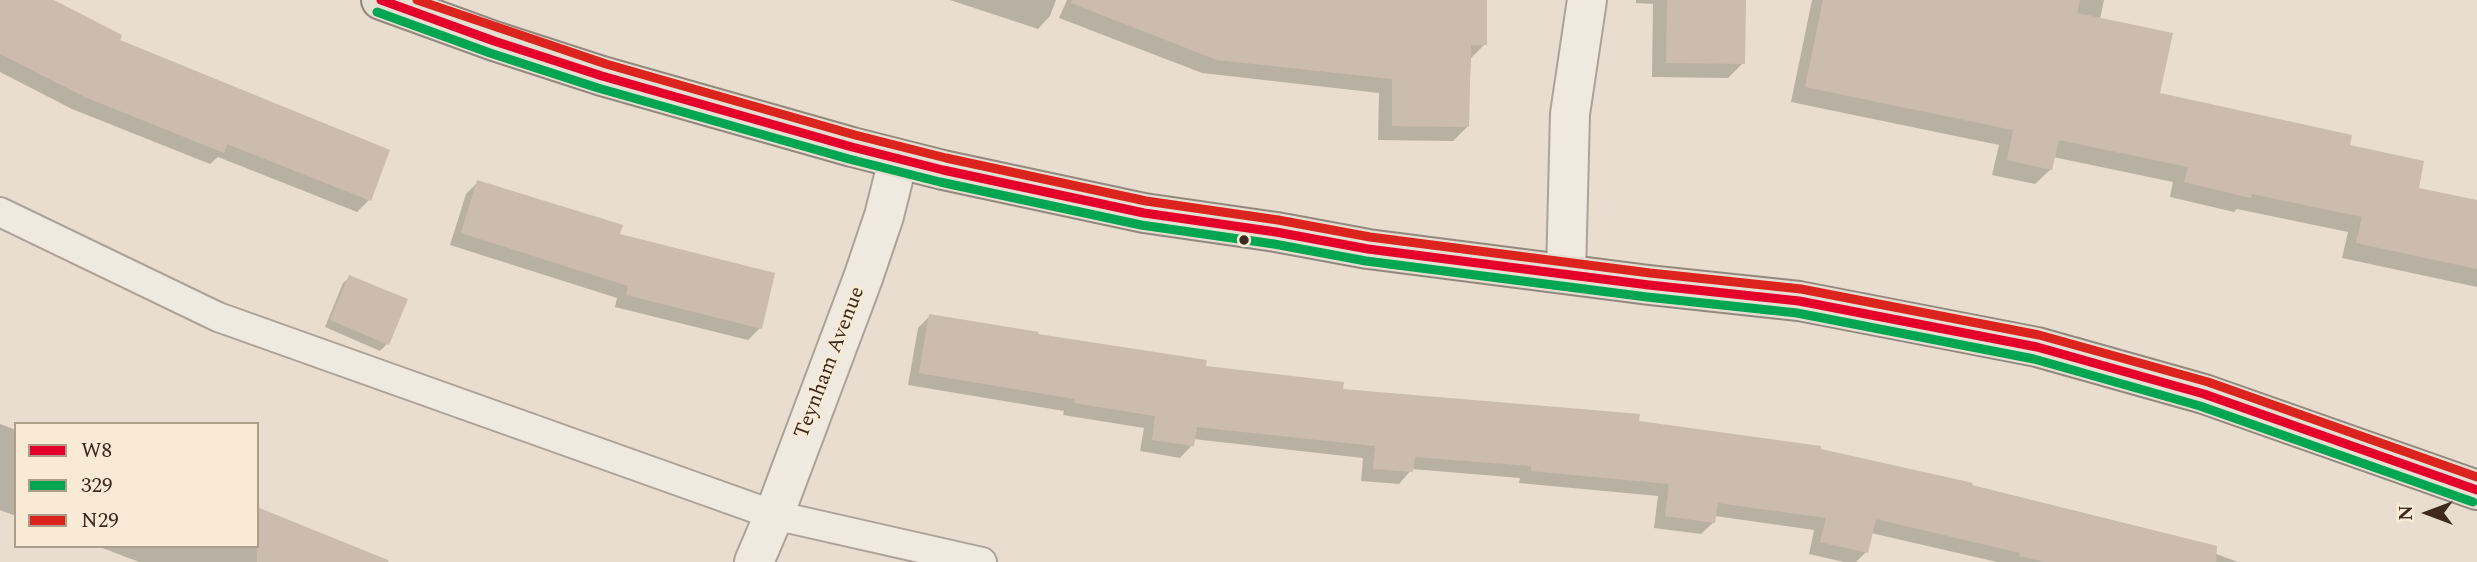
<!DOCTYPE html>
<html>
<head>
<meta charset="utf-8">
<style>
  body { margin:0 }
  #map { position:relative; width:2477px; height:562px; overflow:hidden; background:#e8ddce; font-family:Spectral,serif }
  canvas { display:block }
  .legend { position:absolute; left:14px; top:422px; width:245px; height:126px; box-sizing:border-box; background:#f8ead4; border:2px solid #ad9d8b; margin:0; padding:9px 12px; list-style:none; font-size:21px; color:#3d291e }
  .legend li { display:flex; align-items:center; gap:14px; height:35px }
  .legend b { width:35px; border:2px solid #ad9d8b }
  .north { position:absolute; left:2393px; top:478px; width:70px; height:70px; -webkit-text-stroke:5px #f8ead4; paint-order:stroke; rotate:270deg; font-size:19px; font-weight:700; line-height:28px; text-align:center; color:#3d291e }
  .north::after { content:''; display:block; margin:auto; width:24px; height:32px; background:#3d291e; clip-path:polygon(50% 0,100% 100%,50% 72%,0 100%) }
</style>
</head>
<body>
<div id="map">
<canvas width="2477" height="562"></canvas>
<ul class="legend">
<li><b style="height:9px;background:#e4002b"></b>W8</li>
<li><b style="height:9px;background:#00a651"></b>329</li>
<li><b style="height:9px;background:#dc241f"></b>N29</li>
</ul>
<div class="north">N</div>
</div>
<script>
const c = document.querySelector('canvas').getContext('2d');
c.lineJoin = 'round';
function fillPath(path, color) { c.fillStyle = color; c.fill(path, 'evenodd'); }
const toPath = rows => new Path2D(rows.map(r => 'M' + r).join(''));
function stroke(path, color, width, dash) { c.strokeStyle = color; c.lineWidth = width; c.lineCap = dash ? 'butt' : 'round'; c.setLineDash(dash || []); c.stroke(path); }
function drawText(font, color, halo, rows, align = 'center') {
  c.font = font + ' Spectral,serif'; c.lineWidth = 5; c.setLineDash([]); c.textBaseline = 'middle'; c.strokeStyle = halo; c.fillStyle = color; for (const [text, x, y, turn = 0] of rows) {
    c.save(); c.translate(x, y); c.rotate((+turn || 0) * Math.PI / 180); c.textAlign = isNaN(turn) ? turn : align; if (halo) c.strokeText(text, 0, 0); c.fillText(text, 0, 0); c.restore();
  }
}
fillPath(toPath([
  [0,0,50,0,369,200,357,212,218,157,210,164,72,109,0,72],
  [950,0,1056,0,1050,16,1038,29],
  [1067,0,1485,0,1485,44,1471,58,1467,127,1453,141,1378,140,1379,93,1202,73,1059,18],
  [1636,0,1745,0,1743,63,1728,78,1652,77,1653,4,1636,3],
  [1812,0,2104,0,2100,19,2158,94,2348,146,2417,189,2477,201,2477,287,2342,258,2348,232,2237,209,2234,212,2170,197,2173,182,2053,157,2051,169,2035,184,1992,175,1999,145,1791,102],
  [478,182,618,235,760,328,748,340,615,307,617,298,450,245,466,194],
  [350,277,387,344,380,351,325,327,343,283],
  [930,316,1204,368,1342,390,1638,423,1819,450,2164,535,2238,562,1997,562,1871,533,1866,552,1856,562,1844,562,1809,554,1814,530,1715,516,1714,522,1701,534,1654,528,1658,496,1519,483,1520,478,1412,469,1399,484,1361,481,1363,458,1193,439,1192,445,1180,458,1140,451,1144,428,1063,415,1064,411,908,385,918,328],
  [0,424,16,430,16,516,0,510],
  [257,509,389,562,139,562,97,546,257,546]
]), '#0003');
fillPath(toPath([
  [0,0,54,0,122,35,120,40,390,150,371,201,227,144,224,153,85,97,0,54],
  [1072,0,1487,0,1487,45,1471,45,1469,127,1392,126,1392,79,1217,60,1071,3],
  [1667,0,1746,0,1745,64,1666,63],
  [1823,0,2080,0,2077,13,2173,33,2160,93,2352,135,2350,145,2424,161,2419,188,2477,200,2477,269,2356,243,2362,217,2252,194,2251,198,2184,182,2188,167,2059,140,2052,170,2007,160,2013,130,1805,87],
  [477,180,623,225,620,234,775,273,762,329,626,295,628,286,461,233],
  [349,275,408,299,389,345,330,320],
  [929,314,1039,332,1038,334,1207,360,1206,366,1344,382,1343,389,1640,414,1639,421,1821,446,1821,449,1973,483,1972,485,2217,546,2216,562,2045,562,2019,556,2020,553,1876,519,1868,553,1820,542,1826,518,1718,503,1715,523,1665,516,1669,484,1531,471,1531,466,1415,457,1413,472,1373,469,1375,446,1197,427,1194,446,1152,440,1155,416,1074,403,1075,399,919,373],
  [257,507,388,560,388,562,257,562]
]), '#ccbbaf');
const service = toPath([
  [0,212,218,317,774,515,982,562]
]);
const minor = toPath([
  [1566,274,1570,114,1587,0],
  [754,562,774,515,863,278,884,216,898,160]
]);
const primary = toPath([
  [381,0,494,41,602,76,852,147,943,170,1144,213,1276,232,1368,249,1649,285,1799,301,2037,347,2204,394,2477,490]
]);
stroke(service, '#ada297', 32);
stroke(minor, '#ada297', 42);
stroke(primary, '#93887e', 42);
stroke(service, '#efe9e0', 28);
stroke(minor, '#efe9e0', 38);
stroke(primary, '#e6ded1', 38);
stroke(toPath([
  [381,0,494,41,602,76,852,147,943,170,1144,213,1276,232,1368,249,1649,285,1799,301,2037,347,2204,394,2477,490]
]), '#e4002b', 9);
stroke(toPath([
  [377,12,490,53,598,88,849,159,940,182,1141,225,1274,244,1366,261,1647,297,1797,313,2034,359,2200,406,2473,502]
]), '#00a651', 9);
stroke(toPath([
  [417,0,606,64,855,135,946,158,1146,201,1278,220,1370,237,1650,273,1801,289,2039,335,2208,382,2477,477]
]), '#dc241f', 9);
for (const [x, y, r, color] of [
  [1244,240,6,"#3d291e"]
]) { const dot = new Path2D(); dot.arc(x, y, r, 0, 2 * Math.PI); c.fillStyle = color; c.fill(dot); stroke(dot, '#f8ead4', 2.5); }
drawText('21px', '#3d291e', '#f8ead4', [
  ["Teynham Avenue",831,363,-69]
]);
</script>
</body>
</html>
